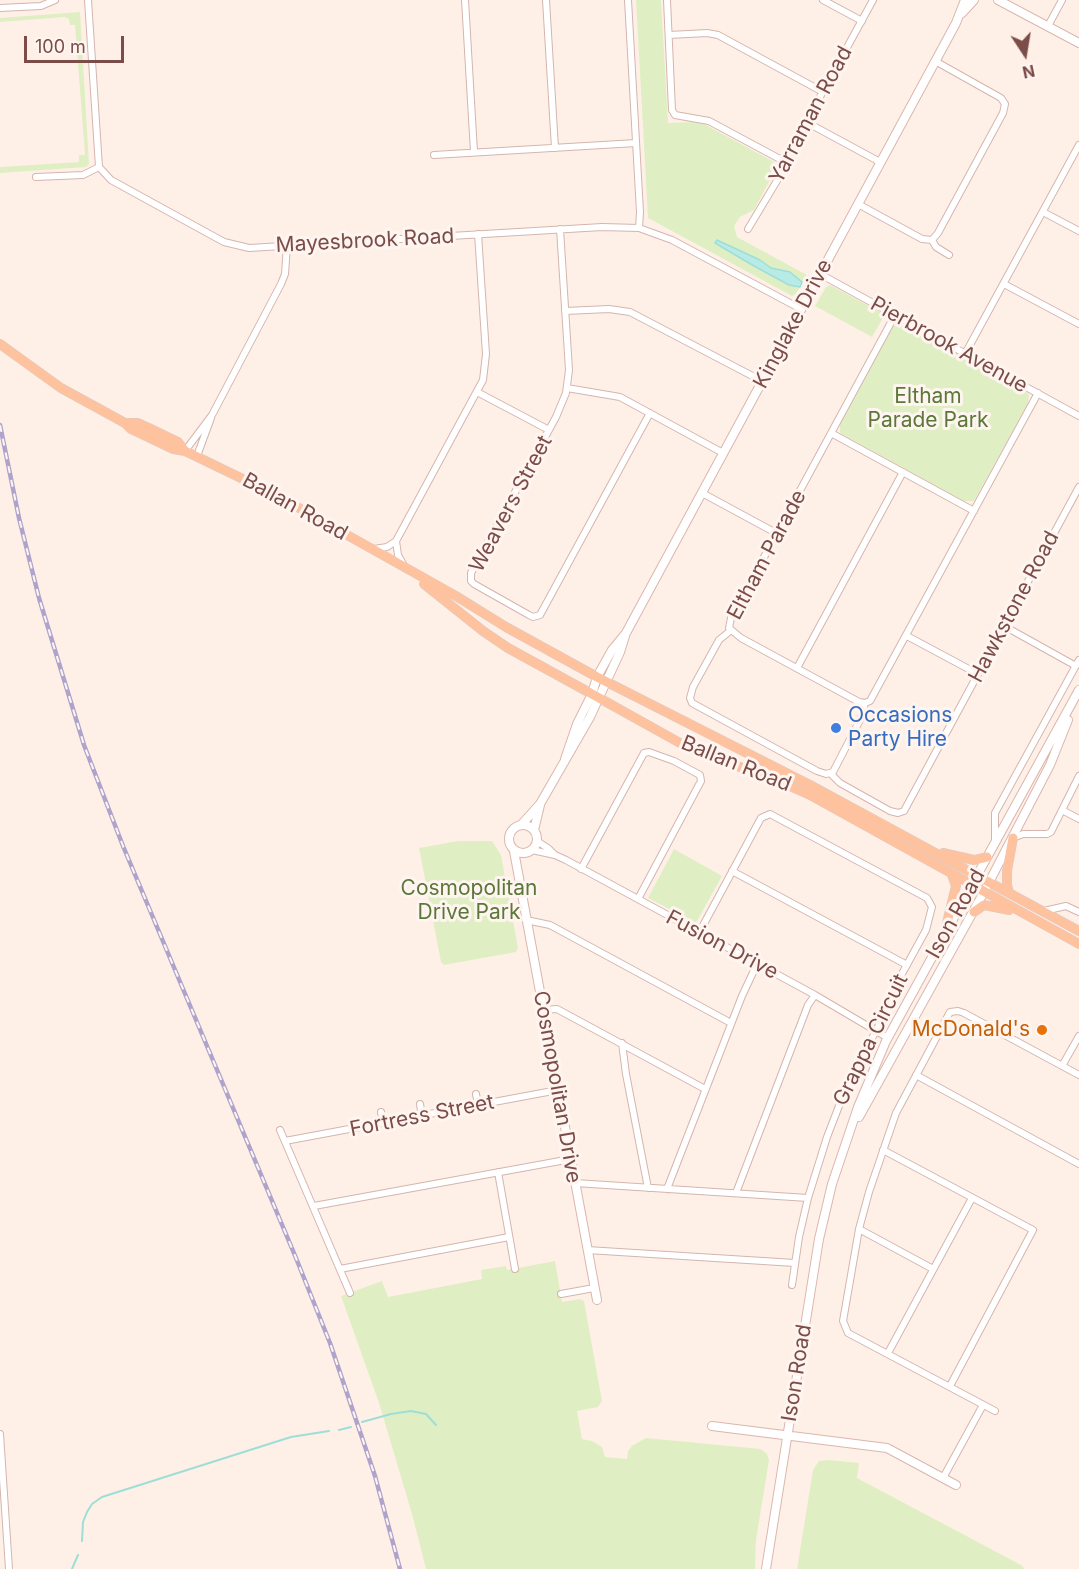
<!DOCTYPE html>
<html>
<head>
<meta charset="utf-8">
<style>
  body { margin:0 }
  #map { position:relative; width:1079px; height:1569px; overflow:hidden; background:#fff0e7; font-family:Inter,sans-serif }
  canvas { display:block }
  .north { position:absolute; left:995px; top:24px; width:60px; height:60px; -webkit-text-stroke:4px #fff5f0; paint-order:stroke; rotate:168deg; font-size:16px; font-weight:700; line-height:24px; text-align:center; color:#7c4d48 }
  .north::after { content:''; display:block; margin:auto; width:21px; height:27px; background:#7c4d48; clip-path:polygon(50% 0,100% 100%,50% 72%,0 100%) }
  .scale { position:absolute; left:24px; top:36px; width:100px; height:27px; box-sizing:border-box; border:3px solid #7c4d48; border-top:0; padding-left:8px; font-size:18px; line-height:21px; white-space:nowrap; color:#7c4d48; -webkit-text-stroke:4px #fff5f0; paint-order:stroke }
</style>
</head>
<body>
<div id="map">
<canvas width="1079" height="1569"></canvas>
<div class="north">N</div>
<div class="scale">100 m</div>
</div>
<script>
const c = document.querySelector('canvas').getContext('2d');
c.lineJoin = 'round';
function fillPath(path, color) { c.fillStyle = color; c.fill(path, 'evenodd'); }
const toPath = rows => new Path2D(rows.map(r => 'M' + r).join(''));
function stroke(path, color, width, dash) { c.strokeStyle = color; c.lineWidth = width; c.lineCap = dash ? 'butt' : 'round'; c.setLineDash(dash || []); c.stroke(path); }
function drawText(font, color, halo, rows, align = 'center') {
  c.font = font + ' Inter,sans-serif'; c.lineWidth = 6; c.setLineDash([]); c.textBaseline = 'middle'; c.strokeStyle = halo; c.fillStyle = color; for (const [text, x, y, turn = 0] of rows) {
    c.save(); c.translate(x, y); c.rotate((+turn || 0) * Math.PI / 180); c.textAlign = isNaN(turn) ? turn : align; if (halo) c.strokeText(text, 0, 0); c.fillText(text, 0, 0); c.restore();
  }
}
fillPath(toPath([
  [636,0,661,0,668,123,694,122,704,124,776,163,777,167,754,210,740,217,734,226,737,237,807,275,796,294,792,296,648,218],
  [80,12,89,164,86,167,0,173,0,167,79,162,79,155,85,155,75,25,70,25,69,19,65,17,0,22,0,18],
  [830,285,882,313,883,318,872,337,815,306,826,287],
  [899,324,956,353,1025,391,1029,395,1028,403,974,501,964,501,840,433,840,423,892,327],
  [458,841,492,841,501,855,518,948,516,952,444,965,441,962,419,848],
  [674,849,722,876,696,923,648,898],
  [555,1261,562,1302,580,1299,584,1301,602,1401,598,1407,577,1411,582,1439,592,1441,602,1447,605,1457,627,1459,628,1451,632,1446,646,1438,761,1449,767,1454,769,1460,756,1540,755,1569,426,1569,412,1514,379,1403,341,1296,382,1281,388,1297,482,1279,481,1270,506,1266,507,1270],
  [829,1460,859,1463,857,1478,1021,1565,1025,1569,797,1569,813,1470,819,1461]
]), '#e0efc3');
const water = toPath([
  [717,240,760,260,771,268,790,272,802,282,800,287,789,285,754,266,715,243,717,240]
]);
fillPath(water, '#b9ebe6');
stroke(water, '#9eded8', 1.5);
stroke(toPath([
  [362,1422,391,1414,411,1411,426,1414,436,1425],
  [339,1430,351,1427],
  [82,1541,83,1522,87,1512,92,1504,102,1497,291,1437,329,1431],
  [72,1569,78,1555]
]), '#9eded8', 2);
const street = toPath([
  [88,0,99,167,111,180,224,242,249,248,602,227,639,228,672,240,801,309],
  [465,0,474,152],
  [546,0,555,148],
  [628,0,640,212,639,228],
  [667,0,672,110,675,115,709,121,778,158,784,159],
  [823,0,862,21],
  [0,8,41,6,55,0],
  [1048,26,1062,0],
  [669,35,707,33,718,35,823,92],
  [806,122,880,162],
  [434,155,636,143],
  [36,177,83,175,99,167],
  [858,204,922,239,932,240,938,233,1003,113,1005,104,1001,98,935,61],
  [1043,212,1079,231],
  [560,229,569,370,566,393,556,417,471,573,471,581,474,584,529,615,533,617,540,615,650,413],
  [748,229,778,179,784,159,787,157,873,0],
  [932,240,936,247,949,255],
  [820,274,1079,416],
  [1004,284,1079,324],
  [565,311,609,309,630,312,762,381],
  [895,315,731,618,729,628,741,638,859,702,865,703,870,701,1038,393],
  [965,354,1079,145],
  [567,388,620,397,723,453],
  [477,392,549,430],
  [831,433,974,511],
  [185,451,212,415,281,284,285,274,287,245],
  [197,456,211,418],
  [702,493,776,533],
  [396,541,398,555,404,566],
  [374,549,387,547,396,541,483,380,486,354,478,234],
  [1004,626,1076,666],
  [730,631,719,640,693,687,690,698,692,703,817,771,826,774,833,772,861,718,865,703],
  [907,636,978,674],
  [797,668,903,472],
  [831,774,840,783,890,811,898,813,904,811,1079,487],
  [1062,810,1079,819],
  [1013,838,1023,834,1047,834,1051,832,1079,776],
  [537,841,549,849,555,855],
  [995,842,995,813,1079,660],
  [532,850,555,855,566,860,815,995,888,1038],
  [581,869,644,753,649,752,674,761,700,775,701,781,638,899],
  [732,871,907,965],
  [1044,911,1066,906,1079,912],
  [526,920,550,925,731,1023],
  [699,933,761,818,770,814,927,898,932,907,926,930,892,992,885,1013,844,1093,827,1137,808,1198,799,1237,792,1285],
  [544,1010,557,1009,705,1089],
  [622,1043,626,1074,648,1188],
  [1062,1066,1079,1036],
  [916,1075,1079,1164],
  [476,1094,478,1105],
  [420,1104,422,1116],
  [381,1112,383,1123],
  [280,1130,350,1293],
  [285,1141,558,1090],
  [883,1150,1033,1230,950,1386],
  [498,1172,515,1269],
  [575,1183,808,1198],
  [667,1189,742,996,757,964],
  [736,1193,808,1005,815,995],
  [314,1206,571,1159],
  [859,1229,933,1269],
  [587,1250,795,1263],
  [340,1269,509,1237],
  [561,1294,594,1288],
  [888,1353,972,1198],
  [995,1411,848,1333,843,1321,859,1229,869,1192,896,1113,950,1012,958,1011,964,1013,1079,1075],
  [0,1434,9,1569],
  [943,1478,983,1405]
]);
const secondary = toPath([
  [998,0,1079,43],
  [962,13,974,0],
  [565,759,577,724,592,694,597,677,612,650,626,633,956,23,965,0],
  '509 839a14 14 0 1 1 28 0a14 14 0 1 1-28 0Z',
  [521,825,540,804,590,717,620,652,625,636],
  [534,830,540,805],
  [514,851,597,1300],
  [859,1117,984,892,1050,765,1068,720],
  [712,1426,887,1448,956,1485],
  [766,1569,819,1239,832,1184,858,1107,886,1041,1079,690]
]);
const primary = toPath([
  [0,344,61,388,125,423,131,429,173,449,185,451,274,494,456,596,506,627,597,677,810,785,1079,931],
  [125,423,138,423,149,428,178,442,185,451],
  [424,584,483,631,508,648,592,694,689,748,783,783,810,795,1079,944],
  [943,853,974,860,987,857],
  [1009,892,1007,885,1007,871,1013,838],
  [974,912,984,905,1009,910],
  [944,935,956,886,952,875]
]);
stroke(street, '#d5b5ae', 8);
stroke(secondary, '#dbb6ad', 10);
stroke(primary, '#dacdcc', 10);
stroke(street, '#fff', 6);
stroke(secondary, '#fff', 8);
stroke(primary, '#ffc29e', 9);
const rail = toPath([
  [0,425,19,518,39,598,84,745,123,846,296,1258,330,1343,375,1476,400,1569]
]);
stroke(rail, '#aea3cb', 4.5);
stroke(rail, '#fff5f0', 2, [7]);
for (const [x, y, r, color] of [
  [836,728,6,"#3f7fe0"],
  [1042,1030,6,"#e8710a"]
]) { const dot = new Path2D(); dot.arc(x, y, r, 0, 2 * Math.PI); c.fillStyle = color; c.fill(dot); stroke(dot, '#fff5f0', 2); }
drawText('21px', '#7c4d48', '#fff5f0', [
  ["Yarraman Road",811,115,-62],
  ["Mayesbrook Road",365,241,-3],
  ["Kinglake Drive",793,324,-62],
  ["Pierbrook Avenue",949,345,29],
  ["Weavers Street",511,504,-62],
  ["Ballan Road",295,507,29],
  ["Eltham Parade",767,555,-62],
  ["Hawkstone Road",1014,607,-62],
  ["Ballan Road",736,764,22],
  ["Ison Road",956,914,-61],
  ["Fusion Drive",722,945,28],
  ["Grappa Circuit",871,1040,-64],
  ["Cosmopolitan Drive",557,1087,80],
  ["Fortress Street",422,1116,-11],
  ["Ison Road",797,1373,-81]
]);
drawText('21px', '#5b7739', '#fff5f0', [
  ["Eltham",928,397],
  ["Parade Park",928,421],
  ["Cosmopolitan",469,889],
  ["Drive Park",469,913]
]);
drawText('21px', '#366cbe', '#fff5f0', [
  ["Occasions",848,716],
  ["Party Hire",848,740]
], 'left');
drawText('21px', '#c56008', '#fff5f0', [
  ["McDonald's",1030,1030]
], 'right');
</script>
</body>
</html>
